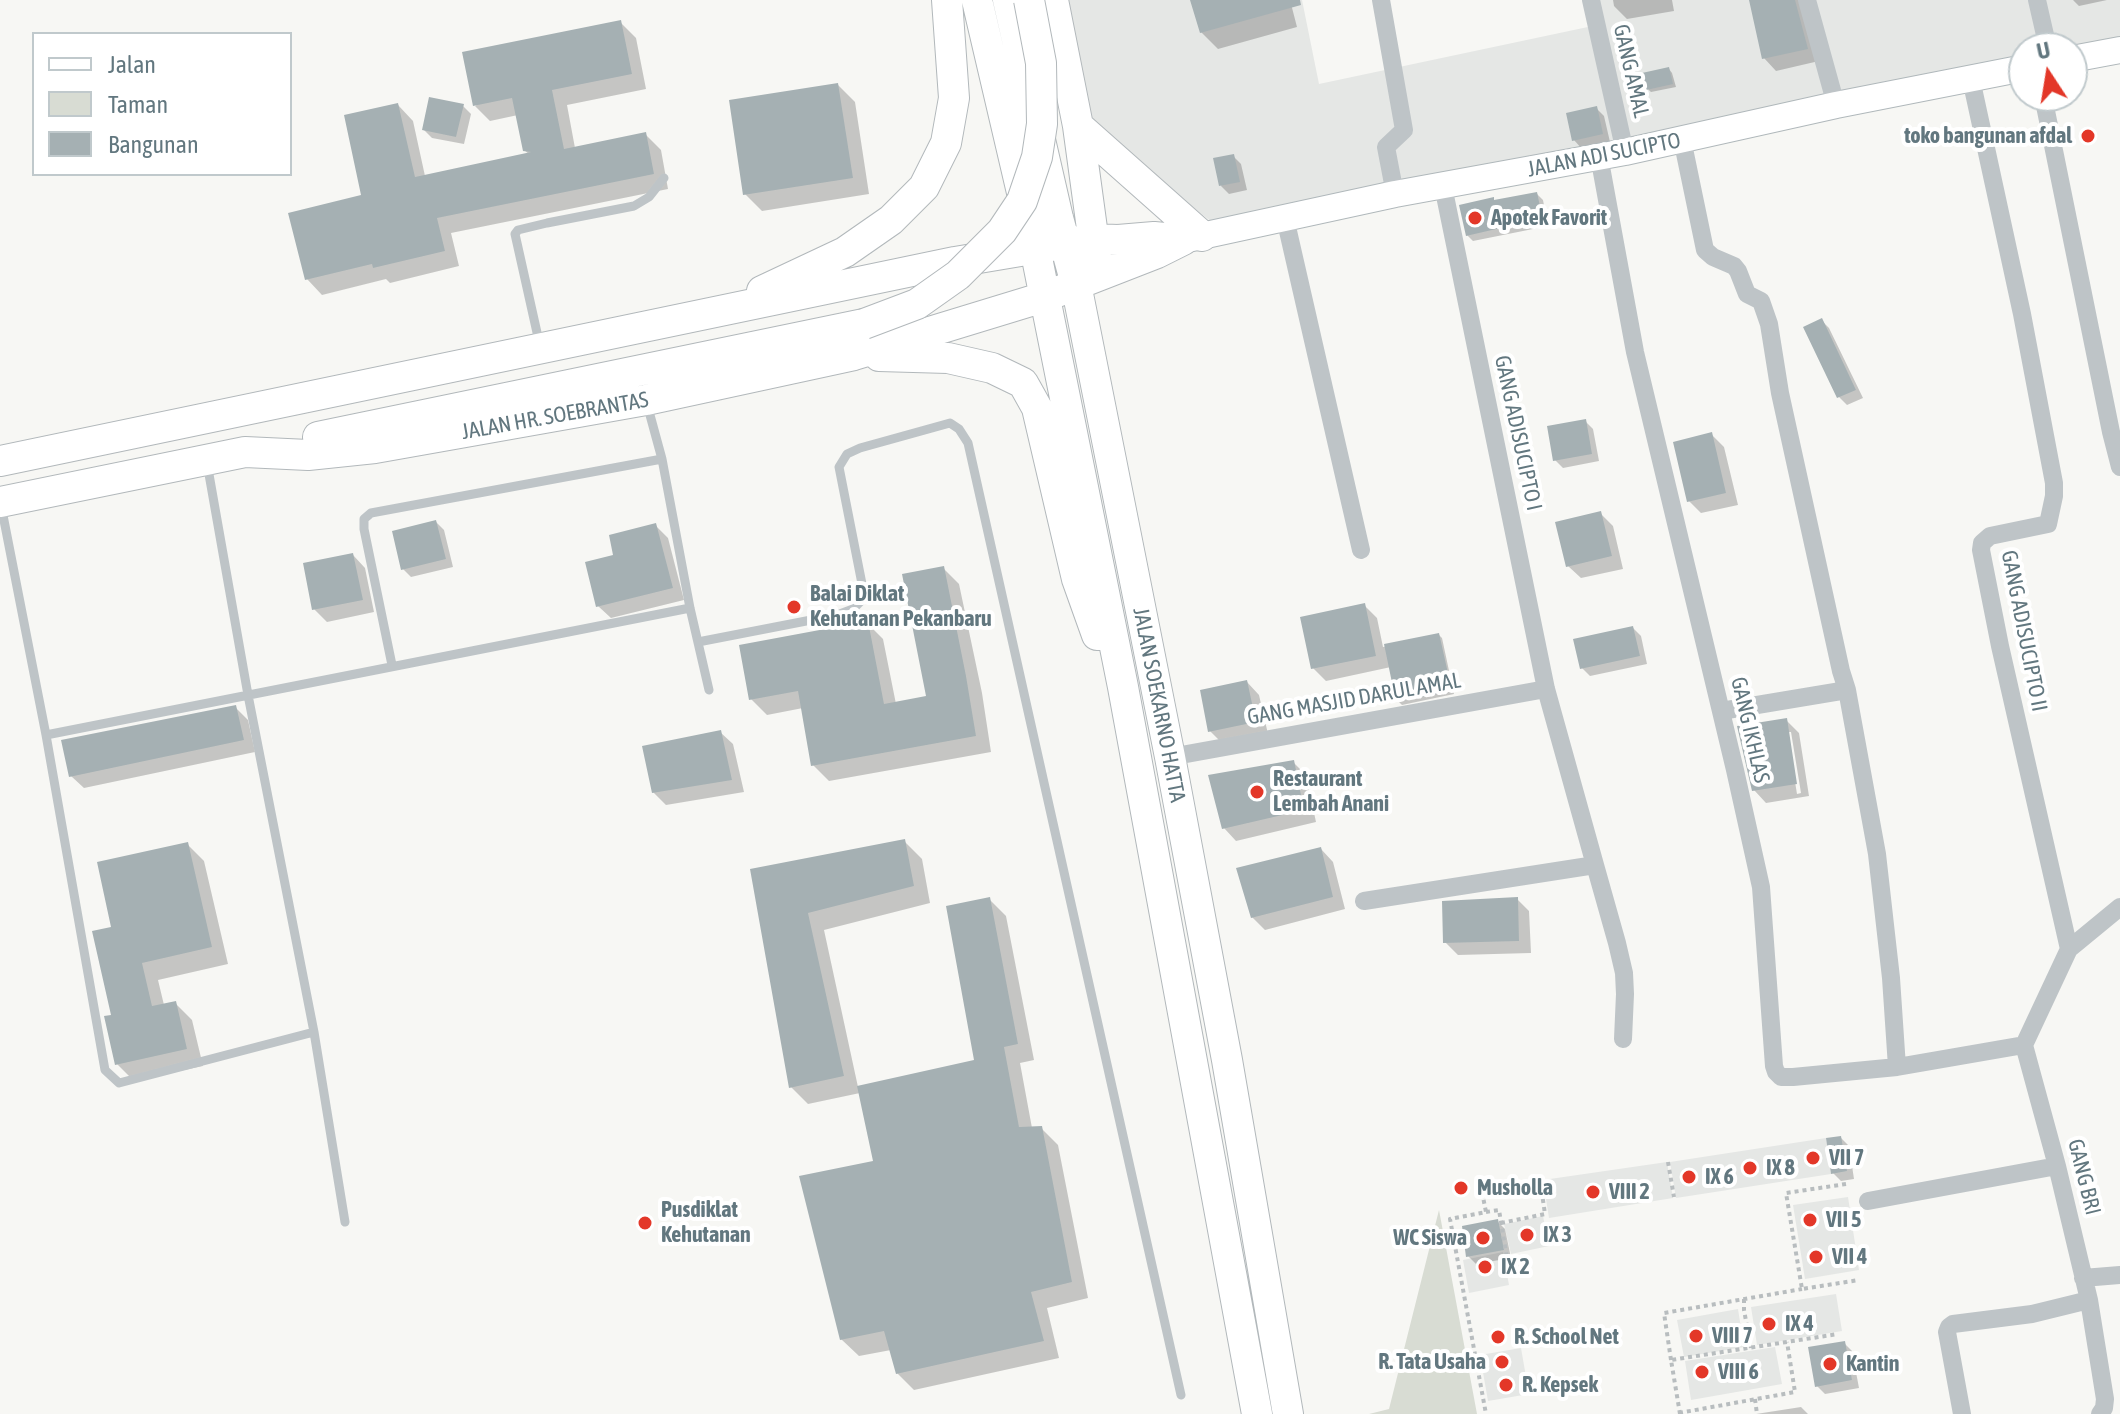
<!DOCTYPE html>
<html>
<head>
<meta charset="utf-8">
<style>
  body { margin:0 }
  #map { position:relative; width:2120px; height:1414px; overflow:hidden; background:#f7f7f4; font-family:"Asap Condensed",sans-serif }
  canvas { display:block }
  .legend { position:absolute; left:32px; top:32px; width:260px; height:144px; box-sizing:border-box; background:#fff; border:2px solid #c0c9cc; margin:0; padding:10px 14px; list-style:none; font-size:24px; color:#62777f }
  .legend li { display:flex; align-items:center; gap:16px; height:40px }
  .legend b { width:40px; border:2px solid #c0c9cc }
  .north { position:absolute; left:2008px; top:32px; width:80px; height:80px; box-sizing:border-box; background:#fff; border:2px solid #c0c9cc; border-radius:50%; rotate:348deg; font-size:22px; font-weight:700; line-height:32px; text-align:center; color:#62777f }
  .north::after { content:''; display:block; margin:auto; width:28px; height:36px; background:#e33728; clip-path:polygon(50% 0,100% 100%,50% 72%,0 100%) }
</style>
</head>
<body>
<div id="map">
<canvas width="2120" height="1414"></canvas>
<ul class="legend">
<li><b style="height:10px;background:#fff"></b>Jalan</li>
<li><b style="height:22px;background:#d8dcd3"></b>Taman</li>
<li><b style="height:22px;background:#a5b0b3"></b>Bangunan</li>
</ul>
<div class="north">U</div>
</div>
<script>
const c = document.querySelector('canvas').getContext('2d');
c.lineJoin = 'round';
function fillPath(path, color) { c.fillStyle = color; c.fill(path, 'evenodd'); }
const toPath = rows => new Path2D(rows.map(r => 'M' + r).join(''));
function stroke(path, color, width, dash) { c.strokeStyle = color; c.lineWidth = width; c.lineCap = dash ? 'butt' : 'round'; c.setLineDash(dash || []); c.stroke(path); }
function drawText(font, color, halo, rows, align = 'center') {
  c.font = font + ' "Asap Condensed",sans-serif'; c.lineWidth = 8; c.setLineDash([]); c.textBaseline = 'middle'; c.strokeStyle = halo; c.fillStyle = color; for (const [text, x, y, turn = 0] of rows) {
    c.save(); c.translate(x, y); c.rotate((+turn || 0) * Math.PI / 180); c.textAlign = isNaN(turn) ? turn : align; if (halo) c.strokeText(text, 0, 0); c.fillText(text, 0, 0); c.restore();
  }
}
fillPath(toPath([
  [1062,0,1302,0,1319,84,1602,24,1598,0,2120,0,2120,41,2072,48,2024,48,2024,61,1217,226,1087,125],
  [1826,1138,1831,1174,1676,1198,1670,1162],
  [1667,1162,1673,1198,1549,1218,1543,1180],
  [1848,1197,1859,1270,1805,1279,1793,1205],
  [1543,1216,1549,1246,1511,1254,1504,1224],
  [1503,1252,1509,1285,1469,1293,1463,1260],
  [1836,1294,1842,1331,1757,1345,1751,1307],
  [1738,1309,1744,1347,1684,1357,1677,1320],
  [1775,1347,1782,1384,1691,1400,1685,1361],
  [1521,1348,1529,1394,1488,1401,1480,1355]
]), '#e5e7e5');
fillPath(toPath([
  [1439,1210,1477,1414,1369,1414,1389,1409]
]), '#d8dcd3');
fillPath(toPath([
  [1192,0,1290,0,1297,27,1218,49,1201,32],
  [1613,0,1672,0,1674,11,1627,19,1614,6],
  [1752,0,1811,0,1819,61,1776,71,1764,58],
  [2073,0,2107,0,2079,6],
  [620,22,636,38,646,89,567,105,575,148,645,134,661,150,668,189,451,233,459,266,390,283,386,279,322,295,307,279,364,196,398,105,413,121,425,176,530,155,524,150,518,115,490,121,475,106],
  [1669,69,1672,73,1676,87,1651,92,1648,89],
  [838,85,855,102,869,194,762,211,745,194],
  [463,106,471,114,464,144,432,138,424,130],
  [1596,108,1604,116,1610,142,1582,149,1574,140],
  [1233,156,1241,164,1247,190,1229,194,1221,186],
  [1537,194,1543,200,1548,226,1473,241,1467,235,1496,202],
  [1821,320,1829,328,1863,398,1847,405,1839,397,1806,328],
  [1585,421,1593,429,1599,461,1563,468,1555,460],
  [1711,434,1724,447,1738,505,1701,513,1689,501],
  [1601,514,1613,526,1623,569,1581,578,1568,566],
  [436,522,444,530,453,567,411,577,403,569],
  [656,526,668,538,684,600,611,618,598,606,616,556],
  [353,555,365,568,374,612,327,622,314,609],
  [943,568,959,584,982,693,991,752,829,781,813,765,803,708,767,715,751,699,867,623,883,639,896,704,929,698],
  [1365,606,1377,618,1383,647,1439,635,1442,638,1454,694,1402,705,1398,701,1391,667,1326,681,1313,668],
  [1633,628,1641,636,1647,664,1590,676,1582,668],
  [1247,682,1259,695,1268,734,1223,744,1210,731],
  [235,707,248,720,255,752,84,788,71,776],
  [1786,720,1799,733,1809,796,1766,803,1754,790],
  [1787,732,1791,732,1801,793,1797,794],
  [720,732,733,744,744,792,666,805,653,792],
  [1293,762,1306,775,1316,822,1236,841,1224,828],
  [905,842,922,859,930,903,824,930,858,1087,977,1062,989,899,1006,916,1034,1060,1020,1063,1032,1128,1041,1128,1058,1145,1088,1298,1047,1308,1059,1358,914,1390,897,1373,891,1350,859,1356,841,1339,875,1163,860,1093,808,1104,791,1087,752,871],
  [187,844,204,861,228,964,158,980,164,1005,175,1003,192,1020,203,1066,134,1081,117,1064,114,1016,114,928],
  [1321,849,1333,862,1345,909,1265,930,1252,917],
  [1517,899,1529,911,1531,953,1458,955,1445,942],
  [1841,1138,1849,1146,1854,1179,1841,1181,1833,1173],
  [1497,1221,1505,1229,1511,1258,1476,1264,1468,1256],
  [1844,1343,1852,1351,1859,1388,1825,1394,1817,1386],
  [1801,1407,1808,1414,1756,1414]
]), '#0003');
fillPath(toPath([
  [1190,0,1300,0,1301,5,1200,33],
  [1749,0,1795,0,1808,49,1762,59],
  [621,20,632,74,552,90,564,149,646,132,654,174,437,218,445,251,373,268,372,264,305,280,288,213,361,195,344,115,398,103,415,177,531,152,523,151,512,98,473,106,462,52],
  [1669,67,1673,84,1646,90,1642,73],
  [838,83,853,178,743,195,729,100],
  [429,97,464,104,456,137,422,130],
  [1597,106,1603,134,1572,141,1566,113],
  [1234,154,1240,182,1219,186,1213,158],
  [1537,192,1543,221,1518,224,1466,236,1459,205,1494,197,1494,200],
  [1822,318,1856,390,1837,398,1803,327],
  [1586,419,1592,454,1553,461,1547,426],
  [1712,432,1726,493,1687,502,1673,442],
  [1601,511,1612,556,1566,567,1555,522],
  [436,520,446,559,401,570,392,531],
  [656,523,673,588,596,607,585,562,613,555,609,535],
  [353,553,363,600,312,610,303,563],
  [944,566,966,676,976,736,811,766,798,691,749,700,739,645,868,621,884,704,926,696,902,574],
  [1365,603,1376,656,1311,669,1300,617],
  [1633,626,1640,656,1580,669,1573,639],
  [1439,633,1452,691,1396,702,1384,644],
  [1247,680,1256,722,1208,732,1200,690],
  [236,705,244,740,69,777,61,740],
  [1787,718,1797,784,1752,791,1737,726],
  [721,730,732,780,652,793,642,746],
  [1294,760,1304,810,1222,829,1208,775],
  [905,839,914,886,808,913,844,1076,789,1088,750,869],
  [188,842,212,947,142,963,152,1006,176,1001,187,1049,115,1065,104,1016,111,1015,92,931,111,927,97,862],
  [1321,847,1333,897,1251,918,1236,868],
  [990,897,1018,1044,1004,1047,1019,1127,1042,1126,1072,1282,1031,1292,1044,1341,896,1374,884,1331,840,1340,799,1176,873,1161,857,1086,974,1060,946,906],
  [1518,897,1519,941,1443,943,1442,901],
  [1841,1136,1847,1171,1831,1174,1826,1138],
  [1498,1219,1504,1250,1466,1257,1462,1226],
  [1845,1341,1852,1380,1815,1387,1808,1347]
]), '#a5b0b3');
const secondary = toPath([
  [2072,59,2120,50],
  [1183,240,1395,194,1625,152,1836,105,2024,68]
]);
const primary = toPath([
  [977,0,1035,248,1123,687,1257,1414],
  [1008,0,1058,218,1076,284,1170,757,1227,1060,1288,1414],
  [1053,0,1078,126,1096,258],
  [1078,126,1202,236],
  [762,291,845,252,891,220,924,187,946,143,954,98,947,0],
  [879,356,948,358,992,368,1023,383,1037,408,1077,579,1097,635],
  [318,437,864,324],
  [0,461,955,262,1092,239,1118,240,1154,237,1175,239],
  [0,502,245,452,308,455,375,448,646,400,854,355,1044,297,1157,253,1183,240]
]);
stroke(secondary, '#b0b8bb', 28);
stroke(primary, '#b2b8bb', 32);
stroke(toPath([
  [1668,1162,1674,1197],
  [1846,1184,1786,1193,1802,1289,1859,1280],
  [1482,1192,1486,1212,1450,1219,1486,1414],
  [1486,1212,1499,1210,1509,1270],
  [1501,1223,1545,1214,1540,1180],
  [1744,1299,1744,1310,1751,1348],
  [1671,1360,1664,1313,1802,1289],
  [1755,1399,1757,1414],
  [1679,1413,1795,1392,1787,1342],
  [1680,1414,1671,1360,1838,1334]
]), '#b8bdbf', 4, [4, 4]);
stroke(toPath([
  [540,346,515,234,518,230,547,223,634,206,649,197,664,178],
  [647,404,662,459,690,608,709,690],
  [207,463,248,695,314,1032,345,1222],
  [1,505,46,735,105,1070,119,1083,314,1032],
  [698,642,837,615,853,609,862,600,864,594,839,467,847,454,860,448,950,423,959,429,968,443,1181,1395],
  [392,665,364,529,364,519,371,513,662,459],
  [46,735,690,608]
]), '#bec4c7', 9);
stroke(toPath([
  [1381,0,1404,130,1386,147,1395,194],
  [1591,0,1625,152],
  [1807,0,1836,105],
  [2037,0,2048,48],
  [1971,79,2022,314,2054,483,2054,496,2048,524,1990,536,1982,543,1981,550,2000,646,2069,949,2024,1045],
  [2043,96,2111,432,2120,467],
  [1682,139,1705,250,1713,257,1734,266,1738,271,1747,294,1761,301,1769,324,1780,393,1841,671,1847,690,1721,711],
  [1599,156,1635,352,1735,770,1761,887,1774,1066,1776,1072,1781,1077,1793,1077,1897,1067,2024,1045],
  [1285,218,1361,550],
  [1847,690,1877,854,1891,978,1897,1067],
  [1170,757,1546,689],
  [1595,865,1617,943,1624,973,1625,994,1623,1039],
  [1364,901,1595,865,1546,689,1443,186],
  [2069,949,2120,907],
  [2024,1045,2057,1166,2089,1300,2105,1399,2104,1408,2100,1414],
  [1868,1201,2057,1166],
  [2083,1278,2120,1275],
  [1962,1414,1947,1332,1949,1327,1953,1324,2032,1314,2089,1300]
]), '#bec4c7', 18);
stroke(secondary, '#fff', 26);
stroke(primary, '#fff', 30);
const primaryBridge = toPath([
  [864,324,917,304,958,275,1002,231,1022,201,1037,157,1042,124,1041,63,1029,0]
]);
stroke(primaryBridge, '#b2b8bb', 32, []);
stroke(primaryBridge, '#fff', 30);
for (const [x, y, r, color] of [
  [2088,136,8,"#e33728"],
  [1475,218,8,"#e33728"],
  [794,607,8,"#e33728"],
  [1257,792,8,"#e33728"],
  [1813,1158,8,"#e33728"],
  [1750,1168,8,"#e33728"],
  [1689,1177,8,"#e33728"],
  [1461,1188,8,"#e33728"],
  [1593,1192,8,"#e33728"],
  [1810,1220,8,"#e33728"],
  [645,1223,8,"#e33728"],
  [1527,1235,8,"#e33728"],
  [1483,1238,8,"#e33728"],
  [1816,1257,8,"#e33728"],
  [1485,1267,8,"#e33728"],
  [1769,1324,8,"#e33728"],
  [1696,1336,8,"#e33728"],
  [1498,1337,8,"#e33728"],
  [1502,1362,8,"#e33728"],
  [1830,1364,8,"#e33728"],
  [1702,1372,8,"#e33728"],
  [1506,1385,8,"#e33728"]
]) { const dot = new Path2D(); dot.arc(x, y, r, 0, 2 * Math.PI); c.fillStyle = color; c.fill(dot); stroke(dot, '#fff', 3); }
drawText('22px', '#62777f', '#fff', [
  ["GANG AMAL",1631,71,77],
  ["JALAN ADI SUCIPTO",1604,155,-11],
  ["JALAN HR. SOEBRANTAS",555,416,-10],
  ["GANG ADISUCIPTO I",1518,433,78],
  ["GANG ADISUCIPTO II",2024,631,79],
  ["GANG MASJID DARUL AMAL",1354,699,-10],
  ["JALAN SOEKARNO HATTA",1159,705,79],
  ["GANG IKHLAS",1750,730,77],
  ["GANG BRI",2084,1177,76]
]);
drawText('bold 22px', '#62777f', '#fff', [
  ["toko bangunan afdal",2072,136,"right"],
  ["Apotek Favorit",1491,218],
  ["Balai Diklat",810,594],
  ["Kehutanan Pekanbaru",810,619],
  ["Restaurant",1273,779],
  ["Lembah Anani",1273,804],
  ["VII 7",1829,1158],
  ["IX 8",1766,1168],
  ["IX 6",1705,1177],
  ["Musholla",1477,1188],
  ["VIII 2",1609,1192],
  ["Pusdiklat",661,1210],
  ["Kehutanan",661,1235],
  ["VII 5",1826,1220],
  ["IX 3",1543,1235],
  ["WC Siswa",1467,1238,"right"],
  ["VII 4",1832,1257],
  ["IX 2",1501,1267],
  ["IX 4",1785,1324],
  ["VIII 7",1712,1336],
  ["R. School Net",1514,1337],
  ["R. Tata Usaha",1486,1362,"right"],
  ["Kantin",1846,1364],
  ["VIII 6",1718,1372],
  ["R. Kepsek",1522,1385]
], 'left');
</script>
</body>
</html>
